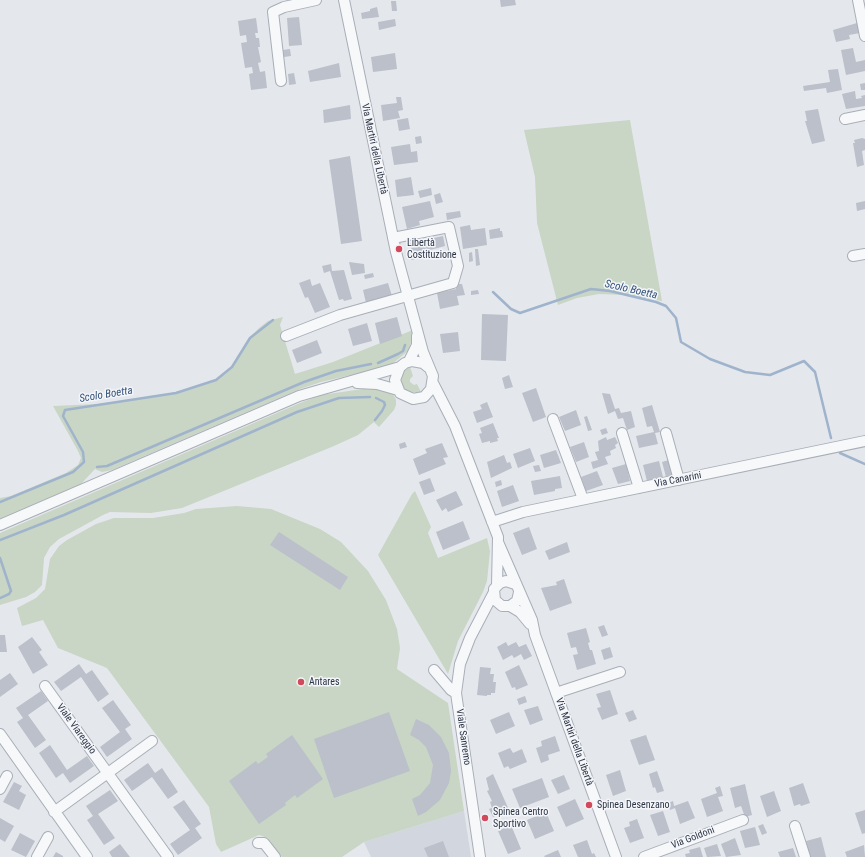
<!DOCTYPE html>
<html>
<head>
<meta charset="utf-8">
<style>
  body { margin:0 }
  canvas { display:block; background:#e4e7ec }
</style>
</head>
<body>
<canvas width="865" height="857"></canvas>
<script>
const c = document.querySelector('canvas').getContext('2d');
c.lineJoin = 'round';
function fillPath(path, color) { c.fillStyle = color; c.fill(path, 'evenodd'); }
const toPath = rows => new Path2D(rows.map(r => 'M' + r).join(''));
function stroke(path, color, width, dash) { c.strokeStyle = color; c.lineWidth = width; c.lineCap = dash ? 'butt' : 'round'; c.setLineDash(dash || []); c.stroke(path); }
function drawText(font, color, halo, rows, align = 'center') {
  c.font = font + ' "Roboto Condensed",sans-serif'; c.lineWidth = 3; c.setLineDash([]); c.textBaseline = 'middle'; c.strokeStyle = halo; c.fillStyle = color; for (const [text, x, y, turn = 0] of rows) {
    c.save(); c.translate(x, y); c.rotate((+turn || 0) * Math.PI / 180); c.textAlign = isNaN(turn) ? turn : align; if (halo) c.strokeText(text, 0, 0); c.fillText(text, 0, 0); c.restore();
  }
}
fillPath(toPath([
  [464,811,471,857,371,857,364,842]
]), '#d2d6de');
fillPath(toPath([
  [630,120,662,301,627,295,599,294,577,298,558,305,537,223,535,177,524,130],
  [283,317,280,325,295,374,333,362,413,330,413,337,408,351,392,364,381,368,321,382,300,389,112,470,102,472,95,469,80,485,0,519,0,498,11,496,66,473,78,465,81,458,78,451,53,406,99,404,153,397,184,390,218,379,230,370,249,338,259,328,268,321],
  [410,367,413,376,410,379,410,382,414,385,417,384,421,392,418,393,406,391,401,384,403,372],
  [363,389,386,390,393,394,396,400,396,405,394,410,379,427,374,422,358,435,334,446,182,508,151,513,110,512,103,515,59,539,50,547,44,558,42,585,35,592,26,597,0,605,0,533,300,403,321,395],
  [415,491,431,527,428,533,438,558,487,538,490,551,487,581,483,592,458,641,448,674,378,555,412,494],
  [237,506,271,509,320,529,341,542,368,571,386,600,397,629,400,648,397,669,448,703,464,811,364,842,342,857,282,857,268,838,259,835,221,852,216,844,209,807,107,668,58,648,43,620,22,626,17,608,36,598,45,589,50,559,59,546,67,540,96,524,114,518,153,518,184,513,196,509]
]), '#c9d6c5');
stroke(toPath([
  [493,292,511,309,520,313,591,289,610,291,656,302,666,306,676,318,681,342,710,359,745,372,770,375,804,361,815,372,831,438],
  [378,363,398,354,403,351,405,345],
  [375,420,382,411,385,405,384,402,376,398],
  [840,453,865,464],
  [97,467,107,466,304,382,336,371,371,364],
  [0,502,73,472,84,462,83,452,63,416,65,410,176,393,216,380,232,367,250,338,273,320],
  [0,540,64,515,297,412,339,398,370,397],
  [0,558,11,591,9,594,0,598]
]), '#9fb4cc', 2.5);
fillPath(toPath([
  [500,0,515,0,516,5,501,7],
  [391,1,396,1,397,11,392,11],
  [377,7,379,17,362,19,361,13,370,11,370,9],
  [299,17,302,45,289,46,287,18],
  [256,18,258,33,255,33,256,38,259,38,260,47,258,47,261,62,258,63,260,72,265,71,267,88,251,90,249,74,253,73,252,67,245,68,241,43,247,42,246,35,240,36,238,21],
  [395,19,396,26,379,30,378,22],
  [857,23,860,33,849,35,850,39,836,42,833,30],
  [853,48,856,62,865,60,865,71,846,75,841,50],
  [290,49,291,56,284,57,283,50],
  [395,53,397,69,373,72,371,57],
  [339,63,341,77,310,82,308,71],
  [838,69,842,90,827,93,826,88,804,91,803,86,830,82,828,70],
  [294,73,296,84,289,85,288,74],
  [865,83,865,90,861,90,860,84],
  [855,91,856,99,862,98,861,96,865,95,865,106,846,109,842,94],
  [396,97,401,97,403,110,398,111,400,118,383,121,381,105,397,103],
  [350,105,351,119,324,123,323,110],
  [818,109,825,141,812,144,805,121,807,121,805,111],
  [408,118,410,129,399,131,397,120],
  [421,136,422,143,416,144,415,137],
  [862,138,865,139,865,150,862,151,864,165,857,167,853,143,855,143,854,140],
  [410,144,411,152,417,151,418,162,394,165,391,147],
  [350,156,362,241,341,244,329,160],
  [411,177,414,195,397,197,395,180],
  [431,188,432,195,420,198,418,191],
  [440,193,443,202,436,204,434,195],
  [430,201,434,217,419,221,420,225,407,229,402,207],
  [865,201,865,209,857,211,856,203],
  [460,211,461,217,447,220,446,213],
  [470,225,471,230,485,228,487,245,463,249,460,227],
  [500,228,500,231,502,231,503,237,490,239,489,230],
  [443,236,445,246,426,251,427,257,411,260,410,253,412,253,410,243],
  [475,249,478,249,480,265,476,266],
  [472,252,473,261,469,262,469,253],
  [349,262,364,264,365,273,352,275],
  [331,264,332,271,344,270,352,299,344,301,343,299,339,300,330,271,324,273,322,266],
  [373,273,374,277,365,279,364,275],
  [310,279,312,286,320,283,330,307,315,313,308,297,305,298,299,283],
  [388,283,392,296,366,303,363,290],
  [455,284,462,284,465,295,457,296,459,305,440,309,437,293,456,289],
  [478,290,479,294,471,295,471,291],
  [482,314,508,315,506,361,481,360],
  [397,317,402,336,380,344,375,323],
  [367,323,372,341,353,346,348,329],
  [458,332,460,351,443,353,440,334],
  [317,340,322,353,297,363,292,350],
  [509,375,513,387,505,389,502,378],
  [536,388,546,417,533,422,522,393],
  [602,393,610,394,615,409,619,408,621,413,631,411,635,427,627,430,623,418,618,419,615,411,608,414],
  [487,402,493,417,477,423,473,412,482,409,480,405],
  [652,405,660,432,655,433,658,444,639,448,636,436,654,432,652,426,647,427,642,408],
  [576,410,581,425,565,431,559,417],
  [587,416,592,430,588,431,584,417],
  [493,423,499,438,497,438,498,441,490,443,490,441,482,443,479,434,482,433,480,428],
  [606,428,608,433,602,435,600,430],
  [606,437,607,440,615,437,618,443,615,445,616,448,610,451,611,455,605,457,608,464,593,469,591,462,598,460,595,452,599,451,598,441],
  [405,442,407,447,400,449,399,444],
  [584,442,589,457,576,462,570,447],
  [442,443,448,457,443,458,446,464,419,475,413,459,427,453,425,449],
  [530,448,535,461,518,468,513,454],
  [556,450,561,463,544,468,540,455],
  [504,455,507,463,510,462,512,468,491,478,487,462],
  [672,459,676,475,666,477,662,462],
  [659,461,663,477,647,481,643,465],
  [626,464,630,481,618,484,612,468],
  [539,465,541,471,535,472,533,466],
  [597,471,603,485,586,491,581,477],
  [560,476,562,488,555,489,555,491,534,495,531,481],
  [430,478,435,491,424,495,419,482],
  [501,480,502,485,496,487,495,482],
  [513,485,519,501,502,507,497,491],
  [456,491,463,505,448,512,446,508,442,511,436,500],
  [463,521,470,539,443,550,436,532],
  [529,527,537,549,522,555,513,533],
  [279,532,348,577,340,590,270,545],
  [567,542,570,552,549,560,545,551],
  [564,579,572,603,550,611,541,588,557,585,556,582],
  [604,625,608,635,602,637,598,627],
  [586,628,590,642,588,643,590,650,592,650,596,664,577,670,573,655,578,654,576,647,571,648,567,633],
  [0,635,5,635,7,652,0,652],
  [32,637,42,650,39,652,48,665,33,674,18,647],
  [506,642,508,646,516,642,519,647,526,644,532,656,524,660,521,654,514,658,512,655,503,660,497,647],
  [610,647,613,657,604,660,601,650],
  [79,664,86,674,92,670,109,694,98,702,81,677,61,691,54,682],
  [519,665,528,685,516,690,515,687,512,688,505,672],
  [480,667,491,668,490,674,494,674,493,682,496,682,495,693,491,693,491,695,487,695,487,696,477,695],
  [10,673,18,684,0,697,0,680],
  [610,690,618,714,602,720,597,708,601,707,596,694],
  [41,691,48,701,28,715,46,740,35,748,17,722,23,718,16,708],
  [525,696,527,702,519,705,517,699],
  [113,700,131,725,125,729,132,739,107,757,100,747,120,732,102,708],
  [538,706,543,720,530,725,524,710],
  [633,710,637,719,629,722,625,713],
  [389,712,410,771,334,798,314,739],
  [509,712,515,726,496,734,490,720],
  [416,719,429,725,441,737,449,753,451,771,449,783,440,800,426,812,418,816,412,799,420,795,430,783,433,765,426,747,419,740,410,735],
  [292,735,323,779,297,798,295,795,285,803,286,805,259,824,229,781,256,761,258,764,268,757,266,754],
  [646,735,655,760,639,765,630,740],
  [555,736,560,751,548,755,549,760,541,763,536,748,542,746,541,741],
  [50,745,67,770,87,756,94,766,70,783,63,773,56,778,39,753],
  [510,748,513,753,522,749,527,762,510,769,508,766,504,768,498,753],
  [148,763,155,773,162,768,178,792,168,799,152,777,132,791,124,780],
  [620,770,626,791,613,796,606,775],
  [657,771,664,791,657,793,655,787,653,788,649,774],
  [493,774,509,810,493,817,489,809,492,808,490,802,492,801,487,791,489,790,486,778],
  [564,775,570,789,558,794,551,780],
  [542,778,549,797,520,808,512,789],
  [14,782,22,786,19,791,26,795,19,810,3,802],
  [803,783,810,803,801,806,800,804,794,806,789,788],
  [745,784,752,815,745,817,741,806,735,808,730,788],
  [720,786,723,796,718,797,723,811,707,817,701,799,717,793,715,788],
  [110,790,118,801,98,814,115,838,104,845,87,820,93,816,86,806],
  [774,791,781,811,767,817,760,796],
  [575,799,584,819,566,827,557,807],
  [184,800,201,824,195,828,202,838,178,855,170,844,190,830,173,807],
  [673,801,674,806,688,801,695,818,680,824,675,808,670,810,668,803],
  [865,810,865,833,862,834,855,813],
  [663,811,670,832,658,836,650,815],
  [546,812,554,831,535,839,527,820],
  [0,818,14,826,5,842,0,839],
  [637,819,644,838,630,843,624,828,630,826,629,822],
  [763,824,767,833,762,835,758,826],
  [511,825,521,849,508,854,498,831],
  [755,827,760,845,745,848,740,831],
  [20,833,35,841,26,857,11,850],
  [821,837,826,857,810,857,806,841],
  [735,838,741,855,726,857,721,844],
  [587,840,592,854,594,853,596,857,578,857,573,845],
  [443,841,449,857,428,857,424,848],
  [120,844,130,857,112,857,109,852],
  [717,844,721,856,707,857,704,848],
  [864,845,865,857,847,857,845,852],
  [700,847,703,857,686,857,685,854,690,853,689,850],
  [793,848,796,857,780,857,778,852],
  [558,850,561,857,545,857,544,856],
  [56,852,63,856,63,857,53,857]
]), '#bbc0ca');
const minor = toPath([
  [344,0,396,252,423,352,433,376,431,389,424,397,413,399,400,393,395,380,400,367,405,363,412,361,423,363,428,367],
  [858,0,865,36],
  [281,81,273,12,284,7,316,0],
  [845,119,865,115],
  [853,256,865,254],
  [286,336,340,315,453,283,458,266,449,227,393,238],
  [409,361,417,345,417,336],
  [357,383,377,384,398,390],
  [433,383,455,426,498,537,497,585],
  [553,419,583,499],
  [622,433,639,488],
  [666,433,679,480],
  [492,522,523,512,865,441],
  [0,525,299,396,400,367],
  [498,542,532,620,535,635,616,857],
  [515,584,506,581,500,583,494,589,495,600,502,606,510,606,517,601,519,592],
  [510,606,520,612,530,624],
  [434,670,451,690,456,693],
  [45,686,168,857],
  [556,693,620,672],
  [0,734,87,857],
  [0,789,7,776],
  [54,812,152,741],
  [795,826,805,857],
  [258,843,264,843,275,857],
  [37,857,48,837],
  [480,857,456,693,460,664,470,638,494,592],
  [644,857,743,820]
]);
stroke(minor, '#a9aeb7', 12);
stroke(minor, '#f7f8fa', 10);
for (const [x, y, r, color] of [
  [399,249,4,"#d1495b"],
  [301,682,4,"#d1495b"],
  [589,805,4,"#d1495b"],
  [485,818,4,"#d1495b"]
]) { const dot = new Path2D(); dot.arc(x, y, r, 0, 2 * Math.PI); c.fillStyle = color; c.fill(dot); stroke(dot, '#f4f6f9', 1.5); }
drawText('10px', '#2b3445', '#f4f6f9', [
  ["Via Martiri della Libertà",374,149,78],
  ["Via Canarini",678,480,-11],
  ["Viale Viareggio",76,729,54],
  ["Viale Sanremo",463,737,82],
  ["Via Martiri della Libertà",574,742,70],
  ["Via Goldoni",693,838,-21]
]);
drawText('10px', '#2b3445', '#f4f6f9', [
  ["Libertà",407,243],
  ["Costituzione",407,255],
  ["Antares",309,682],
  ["Spinea Desenzano",597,805],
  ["Spinea Centro",493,812],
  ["Sportivo",493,824]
], 'left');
drawText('italic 11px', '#34527a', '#f4f6f9', [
  ["Scolo Boetta",631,290,13],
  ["Scolo Boetta",106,395,-9]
]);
</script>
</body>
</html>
